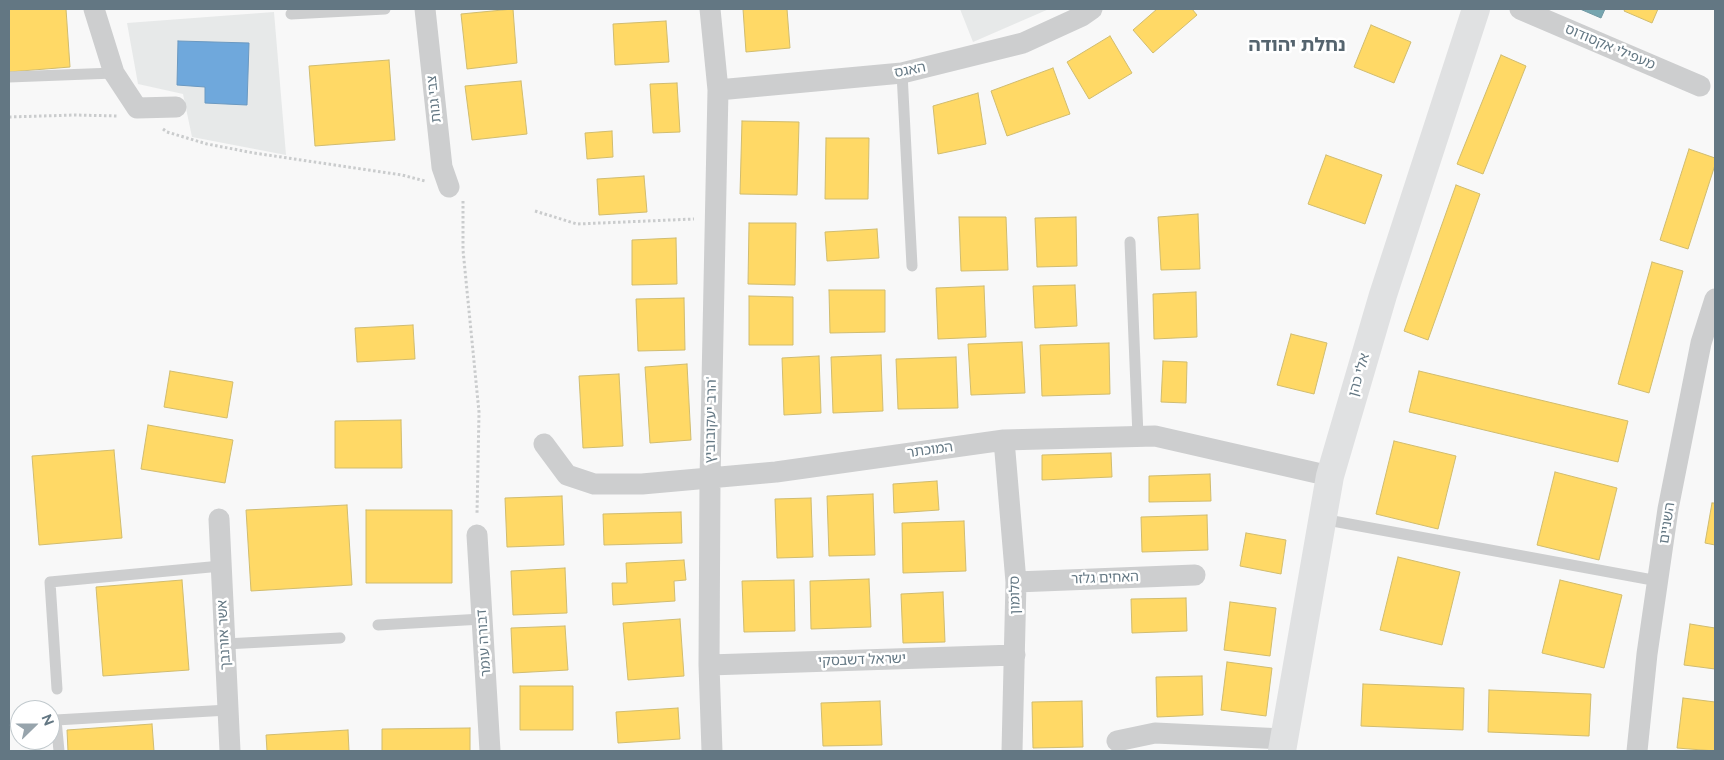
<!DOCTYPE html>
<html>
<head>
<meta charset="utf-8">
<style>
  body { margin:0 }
  #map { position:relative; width:1724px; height:760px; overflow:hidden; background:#f8f8f8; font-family:Raleway,sans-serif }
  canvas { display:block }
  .frame { position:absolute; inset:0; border:10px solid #637783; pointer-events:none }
  .north { position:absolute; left:10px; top:700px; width:50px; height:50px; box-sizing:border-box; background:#fff; border:1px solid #c1c9cd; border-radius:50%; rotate:68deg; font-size:14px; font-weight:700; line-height:20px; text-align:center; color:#637783 }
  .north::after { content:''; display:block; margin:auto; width:18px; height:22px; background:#97a4ac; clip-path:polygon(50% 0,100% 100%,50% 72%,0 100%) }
</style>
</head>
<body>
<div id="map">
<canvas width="1724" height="760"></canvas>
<div class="frame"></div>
<div class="north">N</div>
</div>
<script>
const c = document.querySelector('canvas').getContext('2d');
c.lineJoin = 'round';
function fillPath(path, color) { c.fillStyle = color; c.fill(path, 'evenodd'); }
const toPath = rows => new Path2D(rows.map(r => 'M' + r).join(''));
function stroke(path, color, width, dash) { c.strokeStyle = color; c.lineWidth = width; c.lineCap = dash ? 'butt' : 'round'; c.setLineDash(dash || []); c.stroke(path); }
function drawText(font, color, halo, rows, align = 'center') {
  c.font = font + ' Raleway,"Noto Sans Hebrew",sans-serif'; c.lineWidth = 5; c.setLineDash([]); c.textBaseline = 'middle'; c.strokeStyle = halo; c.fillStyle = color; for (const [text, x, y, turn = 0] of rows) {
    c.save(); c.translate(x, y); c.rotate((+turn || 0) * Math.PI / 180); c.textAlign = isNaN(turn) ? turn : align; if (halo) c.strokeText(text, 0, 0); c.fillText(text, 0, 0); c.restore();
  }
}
fillPath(toPath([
  [960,9,1049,9,973,42],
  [274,12,286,155,192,137,183,94,138,84,127,23]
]), '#e7e9e9');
const homes = toPath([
  [9,9,66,9,70,67,9,72,9,9],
  [513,9,517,63,467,69,461,14,513,9],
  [743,9,787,9,790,48,746,52,743,9],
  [1157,9,1192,9,1197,15,1153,53,1133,30,1157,9],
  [1625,9,1658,9,1652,23,1624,11,1625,9],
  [666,21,669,62,615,65,613,24,666,21],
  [1371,25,1411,42,1394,83,1354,67,1371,25],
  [1110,36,1132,73,1089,99,1067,62,1110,36],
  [1501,55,1526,66,1483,174,1457,164,1501,55],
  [389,60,395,140,315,146,309,66,389,60],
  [1053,68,1070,114,1007,136,991,91,1053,68],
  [521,81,527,134,472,140,465,86,521,81],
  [677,83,680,132,653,133,650,84,677,83],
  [978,93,986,144,938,154,933,106,978,93],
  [742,121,799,122,797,195,740,194,742,121],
  [612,131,613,157,587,159,585,133,612,131],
  [826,138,869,138,868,199,825,199,826,138],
  [1689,149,1715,158,1715,165,1688,249,1660,240,1689,149],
  [1326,155,1382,175,1365,224,1308,204,1326,155],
  [644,176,647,212,599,215,597,179,644,176],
  [1456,185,1480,194,1428,340,1404,331,1456,185],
  [1198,214,1200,269,1161,270,1158,217,1198,214],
  [959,217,1006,217,1008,270,961,271,959,217],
  [1076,217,1077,266,1037,267,1035,218,1076,217],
  [749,223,796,223,795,285,748,284,749,223],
  [877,229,879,258,827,261,825,232,877,229],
  [676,238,677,284,632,285,632,240,676,238],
  [1652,262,1683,271,1649,393,1618,384,1652,262],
  [1075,285,1077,326,1035,328,1033,286,1075,285],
  [984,286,986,337,938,339,936,288,984,286],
  [829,290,885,290,885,332,830,333,829,290],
  [1196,292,1197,337,1154,339,1153,294,1196,292],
  [749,296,793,297,793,345,749,345,749,296],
  [684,298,685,350,638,351,636,299,684,298],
  [413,325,415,359,357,362,355,328,413,325],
  [1291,334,1327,343,1314,394,1277,385,1291,334],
  [1022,342,1025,393,971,395,968,344,1022,342],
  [1109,343,1110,394,1042,396,1040,345,1109,343],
  [881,355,883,411,833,413,831,357,881,355],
  [819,356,821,413,784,415,782,358,819,356],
  [956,357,958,408,898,409,896,359,956,357],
  [1163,361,1187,362,1186,403,1161,402,1163,361],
  [687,364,691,440,650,443,645,367,687,364],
  [170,371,233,382,227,418,164,407,170,371],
  [1419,371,1628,421,1618,462,1409,412,1419,371],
  [619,374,623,446,583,448,579,376,619,374],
  [401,420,402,468,335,468,335,421,401,420],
  [148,425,233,440,225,483,141,469,148,425],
  [1394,441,1456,456,1438,529,1376,514,1394,441],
  [114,450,122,538,39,545,32,456,114,450],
  [1111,453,1112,477,1042,480,1042,455,1111,453],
  [1555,472,1617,488,1599,560,1537,545,1555,472],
  [1210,474,1211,501,1149,502,1149,476,1210,474],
  [937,481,939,510,894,513,893,484,937,481],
  [873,494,875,555,829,556,827,496,873,494],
  [562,496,564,545,507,547,505,498,562,496],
  [811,498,813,557,777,558,775,499,811,498],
  [1712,503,1715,503,1715,545,1705,543,1712,503],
  [347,505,352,585,251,591,246,510,347,505],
  [366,510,452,510,452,583,366,583,366,510],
  [681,512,682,543,604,545,603,514,681,512],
  [1207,515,1208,550,1142,552,1141,517,1207,515],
  [964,521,966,571,903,573,902,523,964,521],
  [1246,533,1286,540,1281,574,1240,566,1246,533],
  [1398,557,1460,572,1442,645,1380,630,1398,557],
  [684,560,686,580,674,581,675,601,613,605,612,583,627,583,626,563,684,560],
  [565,568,567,613,513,615,511,571,565,568],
  [869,579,871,627,811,629,810,581,869,579],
  [182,580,189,670,103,676,96,587,182,580],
  [794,580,795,631,744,632,742,581,794,580],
  [1560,580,1622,595,1604,668,1542,653,1560,580],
  [943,592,945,642,903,643,901,594,943,592],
  [1186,598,1187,631,1132,633,1131,599,1186,598],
  [1230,602,1276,608,1270,656,1224,650,1230,602],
  [680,619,684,676,628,680,623,623,680,619],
  [1690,624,1715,628,1715,669,1684,665,1690,624],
  [565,626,568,670,513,673,511,628,565,626],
  [1227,662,1272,668,1266,716,1221,710,1227,662],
  [1202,676,1203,715,1157,717,1156,677,1202,676],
  [1363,684,1464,688,1463,730,1361,726,1363,684],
  [520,686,573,686,573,730,520,730,520,686],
  [1489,690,1591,694,1589,736,1488,732,1489,690],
  [1683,698,1715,702,1715,751,1677,748,1683,698],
  [880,701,882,745,823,746,821,703,880,701],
  [1082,701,1083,747,1033,748,1032,702,1082,701],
  [678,708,680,739,618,743,616,712,678,708],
  [152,724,154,751,68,751,67,730,152,724],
  [470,728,470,751,382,751,382,729,470,728],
  [348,730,349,751,267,751,266,735,348,730]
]);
fillPath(homes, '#ffd966');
stroke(homes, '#d0bc6f', 1);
const schools = toPath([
  [178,41,249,43,247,105,205,103,205,87,177,85,178,41]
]);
fillPath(schools, '#6fa8dc');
stroke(schools, '#6b99c1', 1);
const public = toPath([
  [1580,9,1605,9,1601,18,1580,9]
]);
fillPath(public, '#76a5af');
stroke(public, '#7097a2', 1);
stroke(toPath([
  [9,117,75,115,118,116],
  [163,129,167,132,207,144,254,153,402,175,425,181],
  [463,201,463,250,479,412,477,514],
  [535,211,577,224,694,219]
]), '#cacccd', 3, [2.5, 2.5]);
stroke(toPath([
  [291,14,385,9],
  [902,73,912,266],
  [9,77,114,73],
  [1130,242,1138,436],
  [1322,519,1658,581],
  [378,625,482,619],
  [225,644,340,638],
  [57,689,50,582,221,566],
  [59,751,56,720,228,710]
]), '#cdcecf', 11);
stroke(toPath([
  [94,9,114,73,137,108,176,107],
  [425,9,442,167,449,187],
  [710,9,718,90,710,479,709,665,712,751],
  [1520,9,1700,86],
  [718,90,902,73,1023,43,1082,16,1092,9],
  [1004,440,1016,582,1012,751],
  [544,444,567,475,594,484,642,484,776,472,1004,440,1155,436,1330,476],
  [219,519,230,751],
  [477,535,490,751],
  [1016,582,1195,575],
  [709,665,1015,655],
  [1117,741,1155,733,1284,739],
  [1637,751,1647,654,1668,509,1701,343,1715,299]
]), '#cdcecf', 21);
stroke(toPath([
  [1282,751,1330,476,1383,295,1476,9]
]), '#e0e1e2', 28);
drawText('14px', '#637783', '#fff', [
  ["מעפילי אקסודוס",1610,47,23],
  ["האגס",910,70,-11],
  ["צבי גנות",434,99,-96],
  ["אלי כהן",1359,375,-74],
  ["הרב יעקובוביץ'",711,420,-89],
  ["המוכתר",930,450,-8],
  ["השניים",1667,523,-81],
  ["האחים גלזר",1105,578,-2],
  ["סלומון",1015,595,-91],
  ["אשר אורנבך",224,635,-93],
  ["דבורה עומר",484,643,-94],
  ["ישראל דשבסקי",862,660,-2]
]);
drawText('bold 19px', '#55646e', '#fff', [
  ["נחלת יהודה",1297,45]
]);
</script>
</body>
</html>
